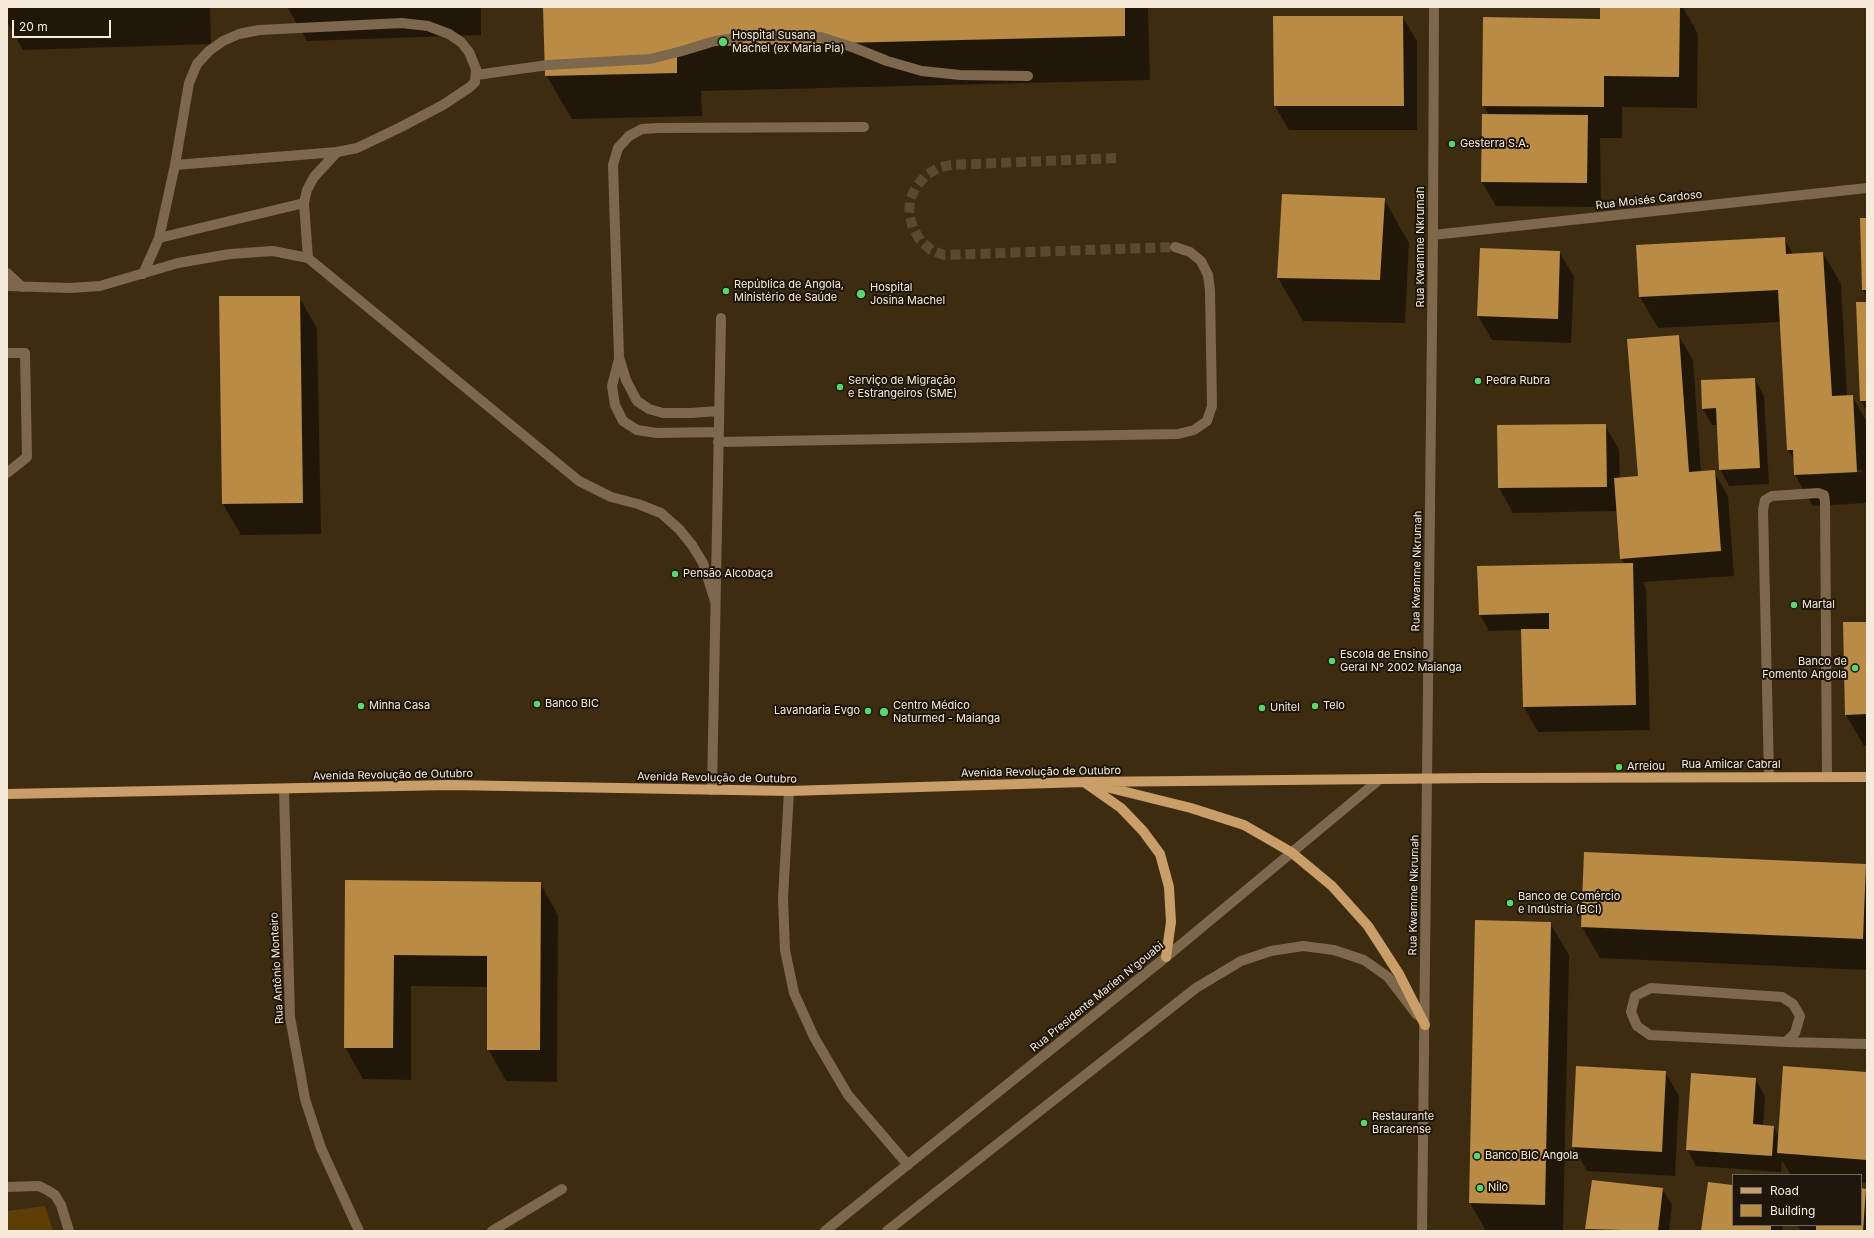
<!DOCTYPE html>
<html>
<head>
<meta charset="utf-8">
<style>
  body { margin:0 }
  #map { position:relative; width:1874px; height:1238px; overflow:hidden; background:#3e2c11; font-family:Inter,sans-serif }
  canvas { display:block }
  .frame { position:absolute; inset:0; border:8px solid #f6eada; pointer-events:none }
  .legend { position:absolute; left:1732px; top:1174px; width:130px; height:52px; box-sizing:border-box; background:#1e160b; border:1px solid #746b5e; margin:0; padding:5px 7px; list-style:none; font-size:12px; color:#f6eada }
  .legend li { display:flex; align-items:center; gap:8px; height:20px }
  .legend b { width:20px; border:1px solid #746b5e }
  .scale { position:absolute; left:12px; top:20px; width:99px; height:18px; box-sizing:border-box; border:2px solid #f6eada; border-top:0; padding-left:5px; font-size:12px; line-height:14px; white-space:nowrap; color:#f6eada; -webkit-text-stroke:3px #1e160b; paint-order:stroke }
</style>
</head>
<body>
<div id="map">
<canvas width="1874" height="1238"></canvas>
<div class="frame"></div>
<ul class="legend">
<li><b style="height:5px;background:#ca9e68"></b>Road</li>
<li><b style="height:11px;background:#b98b45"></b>Building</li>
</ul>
<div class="scale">20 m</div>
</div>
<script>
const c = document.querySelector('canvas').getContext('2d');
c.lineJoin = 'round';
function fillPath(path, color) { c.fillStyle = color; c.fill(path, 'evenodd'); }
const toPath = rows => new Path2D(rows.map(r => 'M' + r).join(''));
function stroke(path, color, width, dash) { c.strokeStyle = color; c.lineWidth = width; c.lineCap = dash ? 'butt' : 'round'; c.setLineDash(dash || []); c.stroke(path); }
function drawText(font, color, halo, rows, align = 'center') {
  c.font = font + ' Inter,sans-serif'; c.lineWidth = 4; c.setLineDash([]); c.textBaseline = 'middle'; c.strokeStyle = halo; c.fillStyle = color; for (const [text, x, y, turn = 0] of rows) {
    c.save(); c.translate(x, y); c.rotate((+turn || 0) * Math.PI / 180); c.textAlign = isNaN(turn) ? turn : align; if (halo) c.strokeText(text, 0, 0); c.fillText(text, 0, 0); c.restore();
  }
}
fillPath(toPath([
  [45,1206,53,1231,7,1231,7,1211]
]), '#5d3e05');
fillPath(toPath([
  [7,7,210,7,211,44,23,50,7,22],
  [287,7,481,7,481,35,307,41],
  [544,7,1148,7,1150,80,701,91,702,116,572,119,546,75],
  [1601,7,1683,7,1698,34,1697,108,1622,107,1622,138,1600,138,1601,207,1496,206,1482,182,1489,115,1483,105,1601,20],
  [1402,16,1417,41,1417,130,1289,130,1275,106],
  [1384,199,1409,243,1405,323,1303,321,1278,278],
  [1867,219,1867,297,1863,290],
  [1784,238,1793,254,1823,253,1841,284,1847,396,1852,396,1867,422,1867,503,1813,506,1795,475,1795,461,1788,450,1781,322,1658,328,1640,297],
  [1862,470,1862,472,1806,475,1806,473],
  [1559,252,1574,276,1571,343,1492,340,1478,316],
  [299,297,317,328,321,534,241,535,223,504],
  [1857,303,1867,303,1867,411,1861,401],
  [1679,336,1693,360,1701,473,1714,472,1728,496,1734,576,1643,582,1646,589,1650,730,1538,732,1524,707,1522,630,1489,631,1480,615,1625,564,1621,558,1617,511,1513,513,1499,488,1498,426,1605,425,1619,450,1620,479,1639,477],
  [1755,379,1764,396,1769,484,1729,486,1720,469,1718,425,1712,425,1703,409,1702,381],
  [1867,623,1867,746,1864,746,1846,715],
  [1865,864,1867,867,1867,970,1600,958,1582,927],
  [346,881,540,883,558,915,557,1082,506,1081,488,1049,488,987,411,986,411,1080,363,1079,345,1047],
  [1476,921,1550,923,1569,955,1563,1231,1486,1231,1470,1203],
  [1665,1072,1679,1096,1675,1176,1587,1171,1573,1146],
  [1867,1073,1867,1183,1861,1183,1861,1175,1791,1175,1782,1160,1781,1172,1696,1166,1687,1149,1755,1079,1765,1096,1763,1126,1774,1127,1779,1137],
  [1592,1181,1662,1189,1672,1205,1669,1231,1588,1231],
  [1733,1186,1733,1225,1783,1225,1782,1231,1702,1231],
  [1861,1189,1865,1190,1867,1193,1867,1231,1801,1231,1798,1225,1861,1225]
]), '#0007');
fillPath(toPath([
  [543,7,1125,7,1125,36,677,47,677,73,545,76],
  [1600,7,1680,7,1679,77,1604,76,1604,107,1482,106,1483,17,1600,19],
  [1273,16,1403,16,1404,106,1274,106],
  [1482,114,1588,115,1587,183,1481,182],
  [1282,194,1385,198,1380,280,1277,278],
  [1860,218,1867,218,1867,290,1862,290],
  [1785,237,1786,254,1823,252,1832,396,1853,395,1857,472,1794,475,1793,450,1787,450,1778,290,1639,297,1636,245],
  [1480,248,1560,251,1558,319,1477,316],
  [219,296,300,296,303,503,222,504],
  [1856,302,1867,302,1867,401,1860,401],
  [1679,335,1689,472,1715,470,1721,551,1620,559,1614,478,1638,476,1627,339],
  [1755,378,1760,468,1719,470,1716,408,1702,409,1701,380],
  [1606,424,1607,487,1498,488,1497,425],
  [1633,563,1636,705,1523,707,1521,629,1549,629,1549,613,1479,615,1477,566],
  [1843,622,1867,622,1867,714,1845,715],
  [1584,852,1866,864,1863,939,1581,927],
  [345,880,541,882,540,1050,487,1050,487,956,394,955,393,1048,344,1048],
  [1475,920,1551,922,1545,1205,1469,1203],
  [1576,1066,1666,1071,1662,1152,1572,1147],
  [1783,1066,1867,1072,1867,1160,1777,1153],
  [1691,1073,1756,1078,1753,1124,1774,1126,1772,1156,1686,1150],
  [1592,1180,1663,1188,1658,1231,1585,1229],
  [1708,1182,1733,1185,1733,1225,1771,1225,1771,1231,1701,1231],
  [1861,1188,1866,1189,1863,1231,1816,1231,1816,1225,1861,1225]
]), '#b98b45');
stroke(toPath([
  [1116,158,951,165,938,168,925,176,916,187,910,200,909,214,913,228,920,240,931,250,944,255,1175,247]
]), '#5a482f', 10, [10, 5]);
stroke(toPath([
  [476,75,548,65,650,59,682,51,715,41,749,36,821,37,855,48,887,61,922,71,960,75,1028,76],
  [175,165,337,152],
  [1433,235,1867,188],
  [159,238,304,203],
  [7,273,22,287],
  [143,274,159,238,175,165,189,83,197,64,209,51,223,41,239,34,259,30,402,23,428,26,449,34,461,42,469,52,476,69,475,82,470,87,443,105,399,128,357,148,337,152,314,177,307,190,304,203,308,258],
  [7,286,70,288,100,286,178,263,230,254,273,251,308,258,579,481,611,497,638,504,661,513,679,529,692,545,703,563,715,601],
  [7,353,25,353,27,457,7,473],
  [619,359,612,386,615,405,623,421,637,430,657,433,719,432],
  [719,411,691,413,663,413,649,409,637,401,626,380,619,357,613,165,618,148,629,136,642,129,659,128,864,127],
  [718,442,1178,434,1194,430,1207,421,1212,406,1210,290,1208,275,1201,261,1190,252,1175,247],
  [1769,776,1763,510,1765,500,1772,496,1818,493,1824,495,1825,502,1827,777],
  [284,789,290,1017,305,1099,321,1148,359,1231],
  [712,790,721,318],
  [789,791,783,898,785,950,794,993,814,1037,848,1095,908,1165],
  [1651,988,1782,997,1793,1004,1800,1016,1795,1033,1786,1042,1650,1035,1637,1026,1631,1012,1635,996,1651,988],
  [1786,1042,1867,1044],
  [7,1187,39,1186,47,1190,55,1195,61,1205,69,1231],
  [492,1231,562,1189],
  [825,1231,1166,957,1380,779],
  [887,1231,1196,988,1241,961,1271,951,1303,946,1334,950,1364,960,1388,977,1417,1015],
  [1422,1231,1433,235,1434,7]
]), '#7d684e', 10);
stroke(toPath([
  [1084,782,1121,808,1143,831,1160,854,1169,887,1171,922,1166,957],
  [1102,786,1191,808,1244,825,1291,852,1332,886,1368,926,1399,974,1425,1025],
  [7,794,449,785,789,791,1084,782,1483,778,1867,777]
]), '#ca9e68', 10);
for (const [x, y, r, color] of [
  [723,42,5,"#5ad56f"],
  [1452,144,4,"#5ad56f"],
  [726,291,4,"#5ad56f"],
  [861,294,5,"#5ad56f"],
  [1478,381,4,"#5ad56f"],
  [840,387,4,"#5ad56f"],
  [675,574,4,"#5ad56f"],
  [1794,605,4,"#5ad56f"],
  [1332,661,4,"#5ad56f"],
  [1855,668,4,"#5ad56f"],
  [537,704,4,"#5ad56f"],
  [361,706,4,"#5ad56f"],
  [1315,706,4,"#5ad56f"],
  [1262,708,4,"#5ad56f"],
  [868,711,4,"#5ad56f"],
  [884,712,5,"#5ad56f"],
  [1619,767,4,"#5ad56f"],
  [1510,903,4,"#5ad56f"],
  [1364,1123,4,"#5ad56f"],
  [1477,1156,4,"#5ad56f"],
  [1480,1188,4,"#5ad56f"]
]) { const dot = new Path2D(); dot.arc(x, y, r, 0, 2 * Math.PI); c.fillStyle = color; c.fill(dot); stroke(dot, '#1e160b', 1.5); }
drawText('11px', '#f6eada', '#1e160b', [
  ["Hospital Susana",732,36],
  ["Machel (ex Maria Pia)",732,49],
  ["Gesterra S.A.",1460,144],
  ["República de Angola,",734,285],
  ["Ministério de Saúde",734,298],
  ["Hospital",870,288],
  ["Josina Machel",870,301],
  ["Serviço de Migração",848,381],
  ["e Estrangeiros (SME)",848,394],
  ["Pedra Rubra",1486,381],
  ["Pensão Alcobaça",683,574],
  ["Martal",1802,605],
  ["Escola de Ensino",1340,655],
  ["Geral Nº 2002 Maianga",1340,668],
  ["Banco de",1847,662,"right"],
  ["Fomento Angola",1847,675,"right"],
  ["Banco BIC",545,704],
  ["Minha Casa",369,706],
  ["Centro Médico",893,706],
  ["Naturmed - Maianga",893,719],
  ["Telo",1323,706],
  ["Unitel",1270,708],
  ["Lavandaria Evgo",860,711,"right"],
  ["Arreiou",1627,767],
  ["Banco de Comércio",1518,897],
  ["e Indústria (BCI)",1518,910],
  ["Restaurante",1372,1117],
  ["Bracarense",1372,1130],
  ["Banco BIC Angola",1485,1156],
  ["Nilo",1488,1188]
], 'left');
drawText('11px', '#f6eada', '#1e160b', [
  ["Rua Moisés Cardoso",1649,200,-6],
  ["Rua Kwamme Nkrumah",1421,247,-90],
  ["Rua Kwamme Nkrumah",1417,571,-89],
  ["Rua Amilcar Cabral",1731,765],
  ["Avenida Revolução de Outubro",1041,772,-1],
  ["Avenida Revolução de Outubro",393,775,-1],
  ["Avenida Revolução de Outubro",717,778,1],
  ["Rua Kwamme Nkrumah",1414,895,-89],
  ["Rua Antônio Monteiro",277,968,-93],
  ["Rua Presidente Marien N'gouabi",1097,997,-39]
]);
</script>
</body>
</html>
